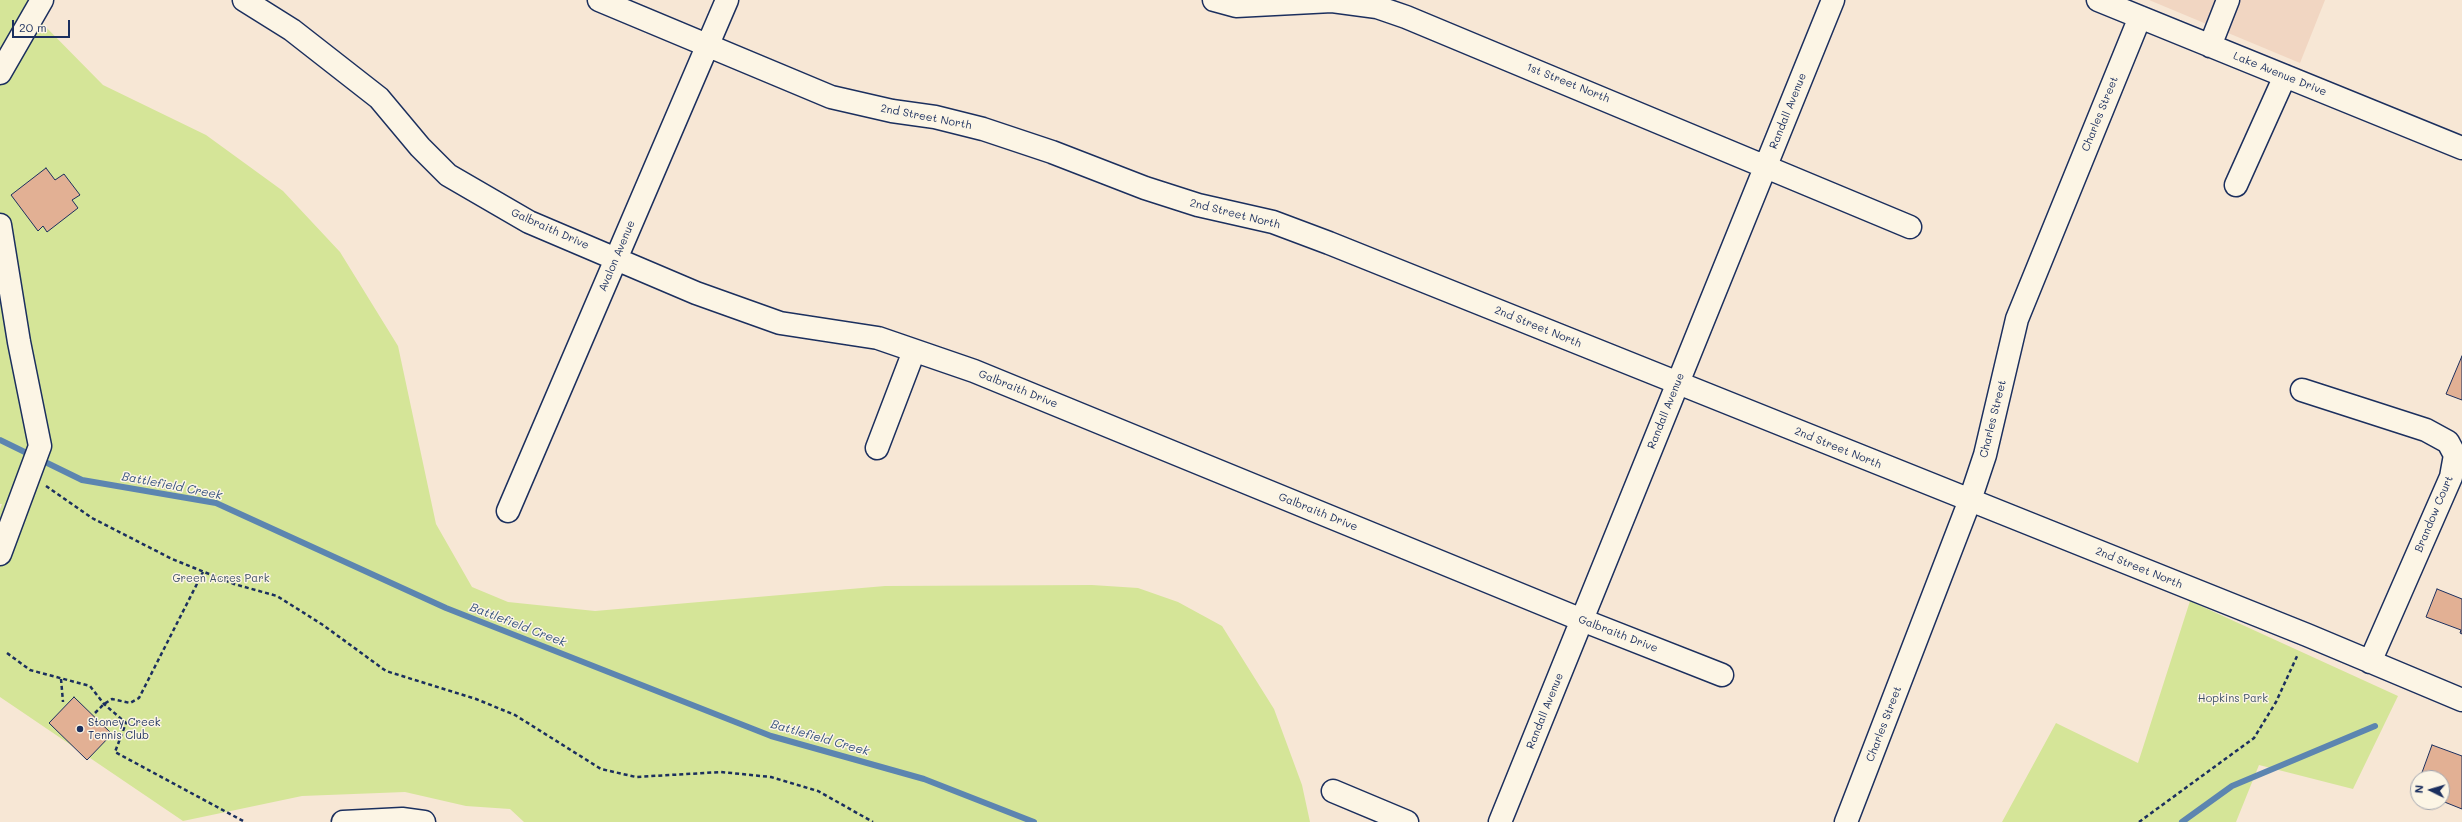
<!DOCTYPE html>
<html>
<head>
<meta charset="utf-8">
<style>
  body { margin:0 }
  #map { position:relative; width:2462px; height:822px; overflow:hidden; background:#f7e7d5; font-family:Mali,sans-serif }
  canvas { display:block }
  .north { position:absolute; left:2410px; top:770px; width:40px; height:40px; box-sizing:border-box; background:#fcf5e5; border:1px solid #a2a6af; border-radius:50%; rotate:275deg; font-size:11px; font-weight:700; line-height:16px; text-align:center; color:#1b2f5e }
  .north::after { content:''; display:block; margin:auto; width:14px; height:18px; background:#1b2f5e; clip-path:polygon(50% 0,100% 100%,50% 72%,0 100%) }
  .scale { position:absolute; left:12px; top:20px; width:58px; height:18px; box-sizing:border-box; border:2px solid #1b2f5e; border-top:0; padding-left:5px; font-size:12px; line-height:14px; white-space:nowrap; color:#1b2f5e; -webkit-text-stroke:3px #fcf5e5; paint-order:stroke }
</style>
</head>
<body>
<div id="map">
<canvas width="2462" height="822"></canvas>
<div class="north">N</div>
<div class="scale">20 m</div>
</div>
<script>
const c = document.querySelector('canvas').getContext('2d');
c.lineJoin = 'round';
function fillPath(path, color) { c.fillStyle = color; c.fill(path, 'evenodd'); }
const toPath = rows => new Path2D(rows.map(r => 'M' + r).join(''));
function stroke(path, color, width, dash) { c.strokeStyle = color; c.lineWidth = width; c.lineCap = dash ? 'butt' : 'round'; c.setLineDash(dash || []); c.stroke(path); }
function drawText(font, color, halo, rows, align = 'center') {
  c.font = font + ' Mali,sans-serif'; c.lineWidth = 3; c.setLineDash([]); c.textBaseline = 'middle'; c.strokeStyle = halo; c.fillStyle = color; for (const [text, x, y, turn = 0] of rows) {
    c.save(); c.translate(x, y); c.rotate((+turn || 0) * Math.PI / 180); c.textAlign = isNaN(turn) ? turn : align; if (halo) c.strokeText(text, 0, 0); c.fillText(text, 0, 0); c.restore();
  }
}
fillPath(toPath([
  [2149,0,2325,0,2300,63]
]), '#f1d6c2');
fillPath(toPath([
  [0,0,44,0,37,18,103,85,206,135,283,191,340,252,398,346,436,524,472,587,508,602,595,611,885,586,1092,585,1138,588,1178,602,1222,626,1274,709,1302,785,1310,822,524,822,510,809,466,806,405,792,302,796,183,821,0,697,0,509,2,504,0,504],
  [2190,601,2398,696,2353,789,2259,765,2236,822,2002,822,2056,723,2138,763]
]), '#d5e598');
stroke(toPath([
  [0,440,82,480,216,503,446,608,771,736,924,779,1034,822],
  [2182,822,2232,786,2375,726]
]), '#5c85b0', 6);
const building = toPath([
  [46,168,55,180,64,174,80,195,72,200,78,208,47,232,43,226,38,231,11,195,46,168],
  [2462,356,2462,400,2446,394,2462,356],
  [2437,589,2462,599,2462,634,2460,633,2461,630,2426,617,2437,589],
  [74,697,112,734,87,760,49,723,74,697],
  [2432,745,2462,756,2462,809,2442,801,2442,778,2420,778,2432,745]
]);
fillPath(building, '#e2b094');
stroke(building, '#1b2f5e', 1);
const minor = toPath([
  [244,0,292,30,379,98,420,147,448,175,529,222,696,293,780,323,878,338,974,371,1582,620,1722,675],
  [599,0,831,97,892,111,935,117,983,129,1052,152,1145,188,1198,205,1273,222,1329,243,2307,635,2462,700],
  [1214,0,1236,6,1332,1,1377,7,1406,17,1910,227],
  [2098,0,2462,148],
  [2210,46,2228,0],
  [0,73,42,0],
  [2236,185,2285,76],
  [0,225,19,342,40,446,0,554],
  [2302,390,2426,430,2448,442,2455,455,2451,477,2370,662],
  [877,448,914,351],
  [508,511,727,0],
  [1333,791,1407,822],
  [343,822,402,819,424,822],
  [1500,822,1833,0],
  [1846,822,1970,500,1985,455,2017,319,2140,17]
]);
stroke(minor, '#1b2f5e', 25);
stroke(toPath([
  [46,486,92,518,172,559,234,584,277,596,323,625,386,671,476,699,515,715,601,769,636,777,721,772,771,777,818,791,873,822],
  [7,653,30,670,90,686,104,704,126,723,115,752,245,822],
  [61,679,63,702],
  [95,713,104,704,112,699,130,703,139,698,203,572],
  [2139,822,2254,738,2276,702,2298,654]
]), '#1b2f5e', 2.5, [4, 3]);
stroke(minor, '#fcf5e5', 22);
for (const [x, y, r, color] of [
  [80,729,4,"#1b2f5e"]
]) { const dot = new Path2D(); dot.arc(x, y, r, 0, 2 * Math.PI); c.fillStyle = color; c.fill(dot); stroke(dot, '#fcf5e5', 1.5); }
drawText('11px', '#1b2f5e', '#fcf5e5', [
  ["Lake Avenue Drive",2280,74,22],
  ["1st Street North",1568,83,22],
  ["Randall Avenue",1788,111,-68],
  ["Charles Street",2100,114,-68],
  ["2nd Street North",926,117,11],
  ["2nd Street North",1235,214,14],
  ["Galbraith Drive",550,229,24],
  ["Avalon Avenue",617,256,-67],
  ["2nd Street North",1538,327,22],
  ["Galbraith Drive",1018,389,22],
  ["Randall Avenue",1666,411,-68],
  ["Charles Street",1993,419,-76],
  ["2nd Street North",1838,448,22],
  ["Galbraith Drive",1318,512,22],
  ["Brandow Court",2434,514,-67],
  ["2nd Street North",2139,568,22],
  ["Galbraith Drive",1618,634,21],
  ["Randall Avenue",1545,711,-68],
  ["Charles Street",1884,724,-69]
]);
drawText('11px', '#40536a', '#fcf5e5', [
  ["Green Acres Park",221,579],
  ["Hopkins Park",2233,699]
]);
drawText('11px', '#1b2f5e', '#fcf5e5', [
  ["Stoney Creek",88,723],
  ["Tennis Club",88,736]
], 'left');
drawText('italic 12px', '#365380', '#fcf5e5', [
  ["Battlefield Creek",172,486,11],
  ["Battlefield Creek",518,625,21],
  ["Battlefield Creek",820,738,16]
]);
</script>
</body>
</html>
